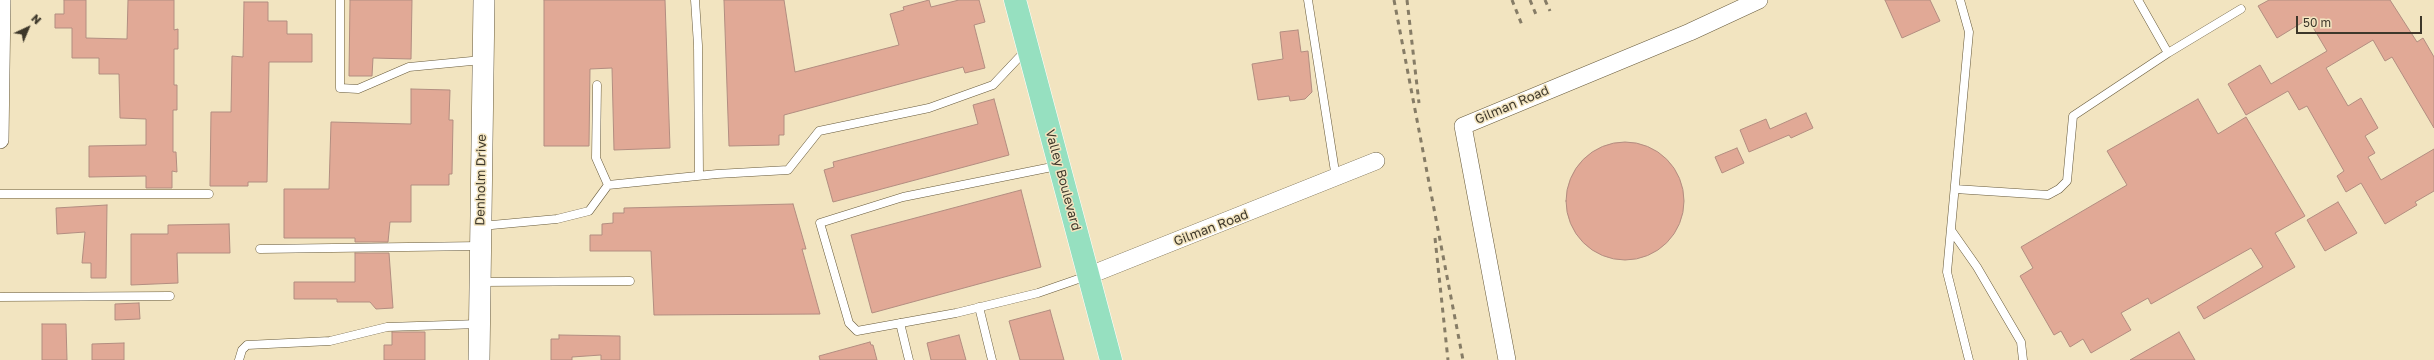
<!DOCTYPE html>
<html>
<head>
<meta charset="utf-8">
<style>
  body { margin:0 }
  #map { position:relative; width:2434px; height:360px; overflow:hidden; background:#f2e4c0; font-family:"Golos Text",sans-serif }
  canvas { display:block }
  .north { position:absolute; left:8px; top:8px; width:40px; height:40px; -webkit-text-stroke:3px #f2e4c0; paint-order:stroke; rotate:44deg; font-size:11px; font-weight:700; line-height:16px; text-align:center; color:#3d372a }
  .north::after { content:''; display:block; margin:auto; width:14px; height:18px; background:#3d372a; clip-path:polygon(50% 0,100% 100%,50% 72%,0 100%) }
  .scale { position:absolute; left:2296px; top:16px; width:126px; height:18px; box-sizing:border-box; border:2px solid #3d372a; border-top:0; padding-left:5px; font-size:12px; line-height:14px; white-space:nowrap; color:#3d372a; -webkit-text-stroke:3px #f2e4c0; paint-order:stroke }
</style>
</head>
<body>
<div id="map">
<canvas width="2434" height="360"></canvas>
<div class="north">N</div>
<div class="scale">50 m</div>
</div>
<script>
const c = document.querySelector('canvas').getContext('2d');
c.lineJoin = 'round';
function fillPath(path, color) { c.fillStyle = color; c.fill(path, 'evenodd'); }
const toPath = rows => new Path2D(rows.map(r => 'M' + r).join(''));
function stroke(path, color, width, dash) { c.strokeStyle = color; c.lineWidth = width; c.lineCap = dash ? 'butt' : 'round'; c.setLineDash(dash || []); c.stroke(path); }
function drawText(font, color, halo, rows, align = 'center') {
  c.font = font + ' "Golos Text",sans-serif'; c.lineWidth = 3; c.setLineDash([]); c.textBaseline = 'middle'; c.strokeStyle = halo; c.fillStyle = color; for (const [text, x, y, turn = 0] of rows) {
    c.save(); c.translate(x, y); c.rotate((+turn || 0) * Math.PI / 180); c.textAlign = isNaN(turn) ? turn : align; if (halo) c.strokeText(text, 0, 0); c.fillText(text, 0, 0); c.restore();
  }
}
const building = toPath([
  [64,0,86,0,86,38,127,39,128,0,174,0,174,30,178,29,178,49,174,49,174,85,177,85,177,110,173,110,173,152,176,152,177,172,172,171,172,188,146,188,146,176,89,177,89,146,146,145,146,119,120,118,119,74,99,74,99,58,72,58,72,28,55,28,55,14,64,14,64,0],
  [350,0,412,0,411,59,373,58,372,76,349,76,350,0],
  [544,0,665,0,670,148,614,150,612,68,590,69,589,146,544,146,544,0],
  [724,0,784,0,795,72,899,45,890,14,904,10,903,7,929,0,931,7,959,0,979,0,985,22,974,25,985,68,965,73,963,67,784,115,784,135,779,135,779,145,729,146,724,0],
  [1885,0,1930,0,1940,21,1902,38,1885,0],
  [2269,0,2390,0,2417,42,2423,38,2434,57,2434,128,2392,57,2385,61,2373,40,2326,68,2348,106,2361,98,2378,128,2365,136,2375,153,2368,157,2381,180,2434,149,2434,191,2415,202,2417,205,2385,224,2361,183,2346,192,2337,176,2344,171,2307,106,2299,110,2288,91,2246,115,2228,84,2260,65,2271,84,2327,51,2308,19,2277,38,2258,6,2269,0],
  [244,2,268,2,268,21,287,21,287,34,312,34,312,62,269,62,267,182,248,182,248,186,210,186,211,112,231,112,232,56,243,57,244,2],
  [1298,30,1301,52,1308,51,1312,92,1305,99,1290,101,1289,96,1258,100,1252,64,1283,59,1280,32,1298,30],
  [411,89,450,90,449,120,453,120,452,174,449,174,449,185,411,185,411,222,390,222,388,242,355,242,355,238,284,238,284,189,329,189,331,122,411,124,411,89],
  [994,99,1009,155,833,202,824,170,834,167,833,162,978,124,973,105,994,99],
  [2198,99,2218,134,2246,117,2305,216,2275,233,2295,267,2204,319,2197,307,2263,267,2251,248,2151,304,2148,298,2121,313,2131,330,2091,353,2083,339,2070,347,2061,331,2054,335,2020,276,2033,268,2021,247,2127,185,2107,151,2198,99],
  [1806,113,1813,128,1791,138,1789,135,1749,152,1740,130,1766,119,1770,129,1806,113],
  '1566 201a59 59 0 1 1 118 0a59 59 0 1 1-118 0Z',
  [1737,148,1744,163,1722,173,1715,157,1737,148],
  [1021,190,1041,267,872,313,851,235,1021,190],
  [2338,202,2357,233,2325,251,2307,220,2338,202],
  [793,204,806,249,802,249,820,314,654,315,651,251,590,251,590,235,602,235,602,224,613,223,613,213,624,213,624,208,793,204],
  [107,205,106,278,91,278,91,263,82,263,85,232,57,234,56,208,107,205],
  [229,224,230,253,177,253,178,283,131,285,131,234,168,234,168,225,229,224],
  [355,253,389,253,393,308,376,309,370,302,337,302,337,299,294,299,294,282,355,282,355,253],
  [139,303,140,319,115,320,115,304,139,303],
  [1050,310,1064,360,1020,360,1009,321,1050,310],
  [42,324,66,324,67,360,42,360,42,324],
  [392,332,425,332,425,360,384,360,384,345,392,345,392,332],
  [2179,332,2195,360,2130,360,2179,332],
  [559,335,620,336,620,360,601,360,601,355,572,357,572,360,551,360,551,339,559,339,559,335],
  [959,335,966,360,931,360,927,343,959,335],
  [870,342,871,345,873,345,877,360,820,360,819,356,870,342],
  [124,343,124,360,92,360,92,344,124,343]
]);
fillPath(building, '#e1a996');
stroke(building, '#b28d80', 1);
const service = toPath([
  [340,0,340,88,358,89,409,67,482,60],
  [695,0,698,45,699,175],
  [1308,0,1336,178],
  [1960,0,1969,32,1947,272,1969,360],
  [2138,0,2168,53,2241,9],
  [597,85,596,158,608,185,717,174,788,170,819,131,929,108,993,85,1026,50],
  [1057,166,903,197,820,223,849,323,857,331,956,313,1038,293,1087,276],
  [1955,189,2048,195,2059,189,2067,181,2073,116,2168,53],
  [0,194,209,194],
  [481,226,557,219,589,211,608,185],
  [1951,230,1977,267,2021,342,2023,360],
  [260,249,480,246],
  [481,282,630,281],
  [0,297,170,296],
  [979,307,992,360],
  [900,323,909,360],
  [239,360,242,350,247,345,330,341,387,327,479,324]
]);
const minor = toPath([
  [0,140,2,0],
  [1090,275,1376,161],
  [1507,360,1463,126,1690,32,1759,0]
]);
const tertiary = toPath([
  [479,360,484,0]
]);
const primary = toPath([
  [1015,0,1111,360]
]);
stroke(service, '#675a3b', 9);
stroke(minor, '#675a3b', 18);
stroke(tertiary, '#675a3b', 22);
stroke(primary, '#fff', 23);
stroke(service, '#fff', 8);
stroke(minor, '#fff', 17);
stroke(tertiary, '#fff', 21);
stroke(primary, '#96e0c0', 22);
stroke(toPath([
  [1394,0,1463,360],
  [1407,0,1419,103],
  [1512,0,1522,25],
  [1530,0,1537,17],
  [1545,0,1550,11],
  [1435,238,1448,360]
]), '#867c66', 3, [5, 5]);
drawText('13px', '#3d372a', '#f2e4c0', [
  ["Gilman Road",1512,105,-23],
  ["Denholm Drive",481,180,-89],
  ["Valley Boulevard",1063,180,75],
  ["Gilman Road",1211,228,-21]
]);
</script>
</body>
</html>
